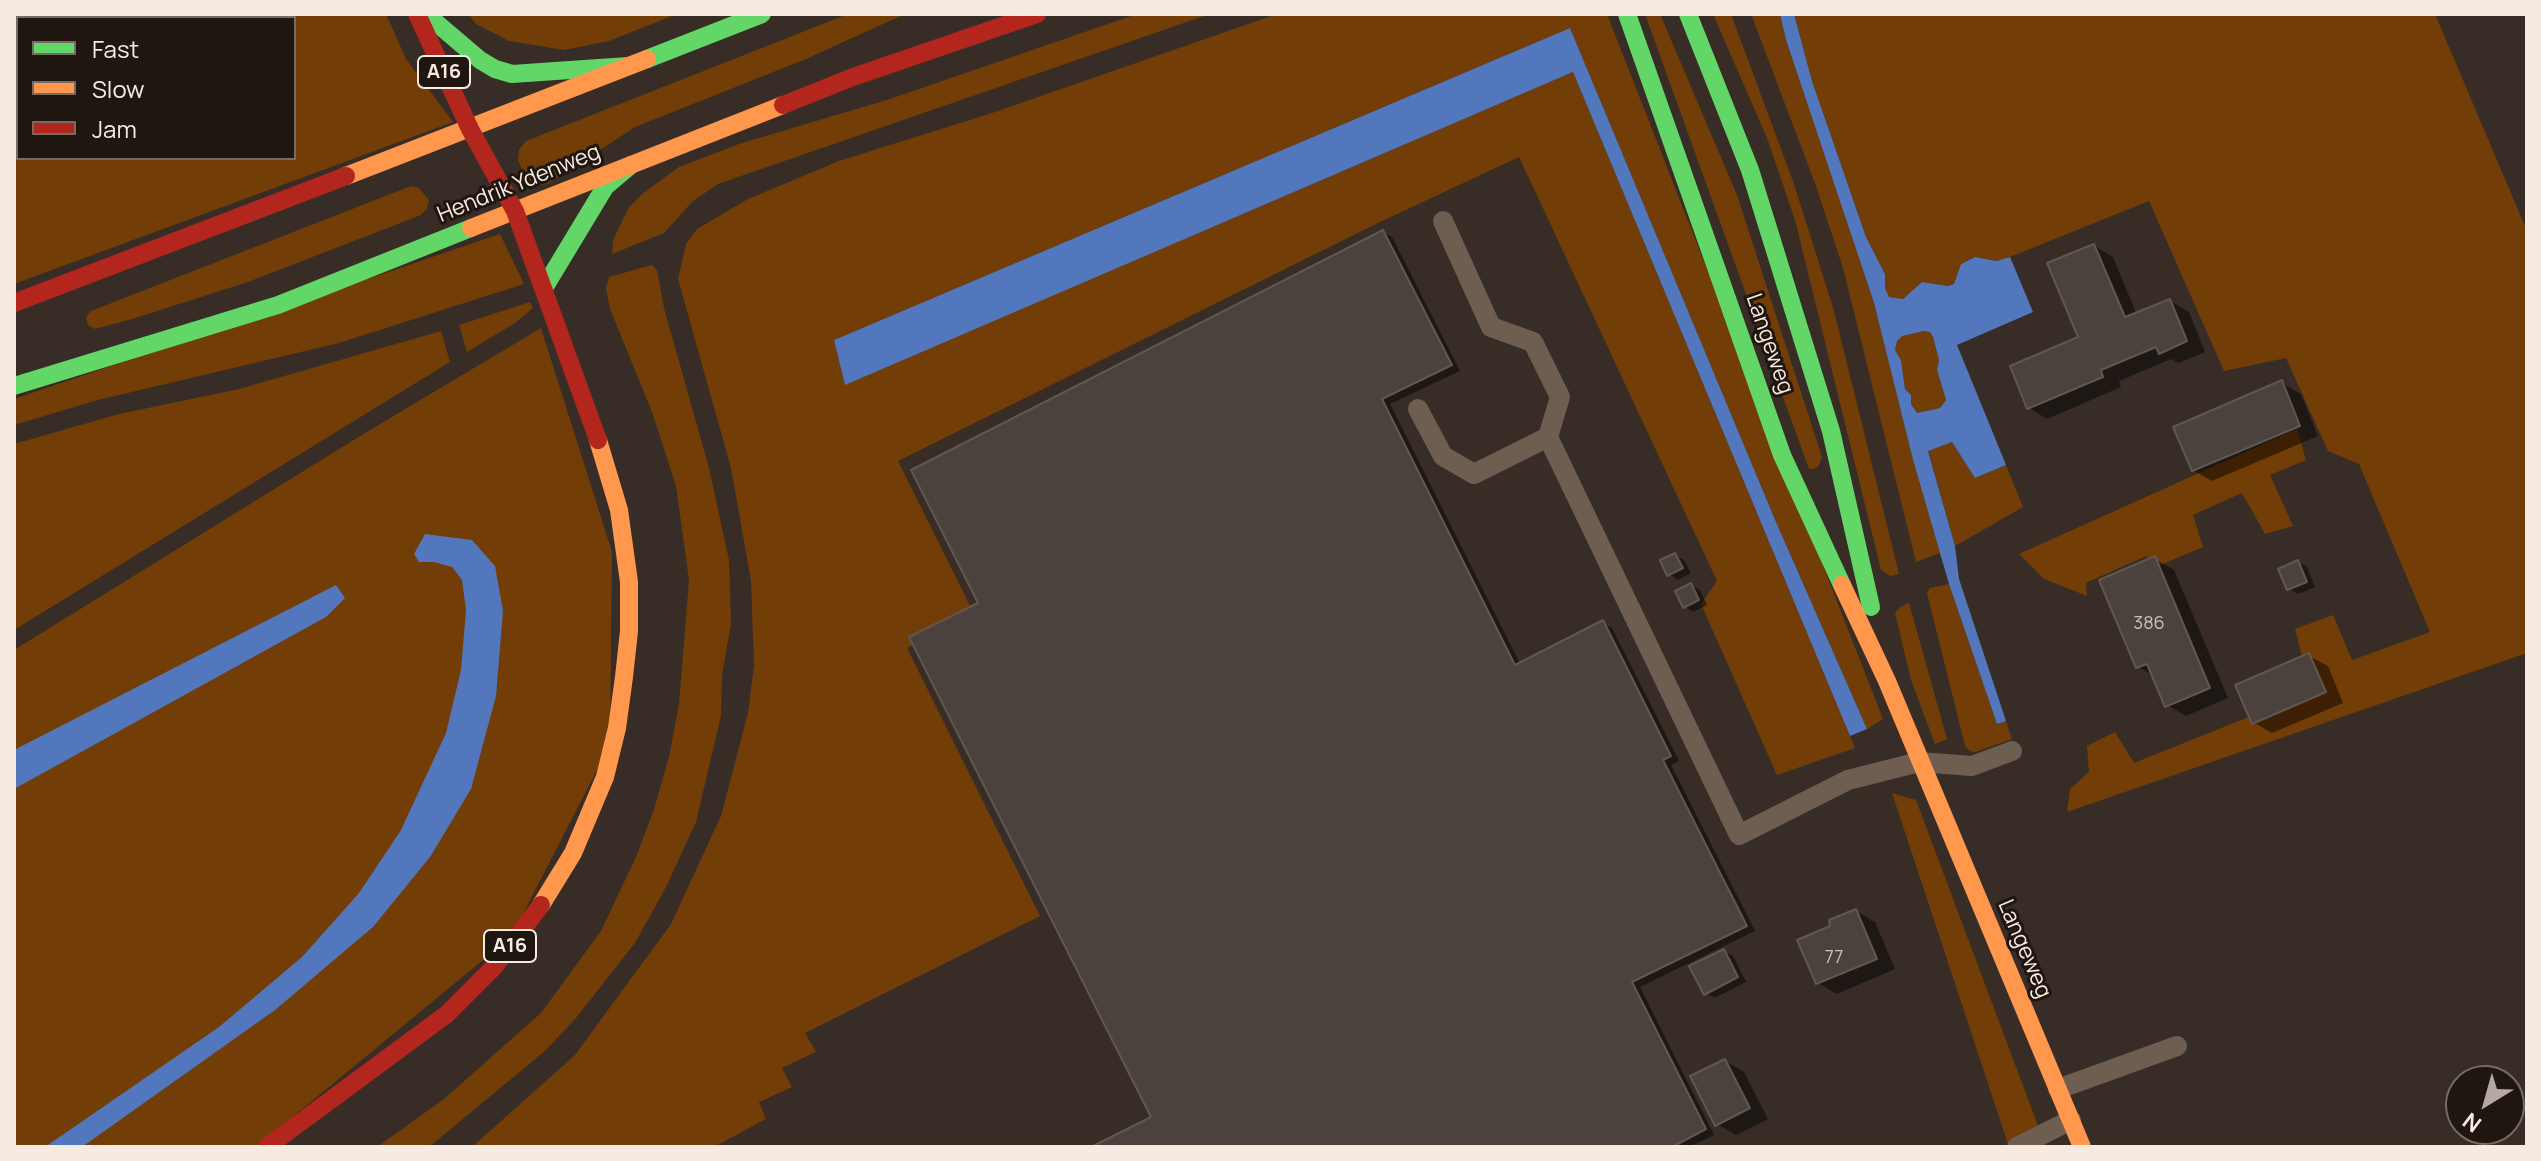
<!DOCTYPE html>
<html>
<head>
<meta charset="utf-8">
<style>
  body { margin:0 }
  #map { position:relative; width:2541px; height:1161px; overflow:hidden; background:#372d26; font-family:Manrope,sans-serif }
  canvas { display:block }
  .frame { position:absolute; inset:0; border:16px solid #f7eae1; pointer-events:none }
  .legend { position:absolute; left:16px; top:16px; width:280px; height:144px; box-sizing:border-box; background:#1f1610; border:2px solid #756b64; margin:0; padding:10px 14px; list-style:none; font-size:24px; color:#f7eae1 }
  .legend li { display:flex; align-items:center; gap:16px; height:40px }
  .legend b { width:40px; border:2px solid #756b64 }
  .north { position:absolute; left:2445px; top:1065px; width:80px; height:80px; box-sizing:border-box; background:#1f1610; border:2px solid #756b64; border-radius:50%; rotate:217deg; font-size:22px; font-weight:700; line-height:32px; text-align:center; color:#f7eae1 }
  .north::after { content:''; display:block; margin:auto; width:28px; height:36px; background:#b4a8a0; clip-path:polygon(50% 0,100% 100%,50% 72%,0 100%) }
</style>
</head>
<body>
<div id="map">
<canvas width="2541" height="1161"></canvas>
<div class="frame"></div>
<ul class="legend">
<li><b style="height:10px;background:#63d668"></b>Fast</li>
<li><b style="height:10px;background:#ff974d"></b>Slow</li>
<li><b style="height:10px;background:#b3261e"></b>Jam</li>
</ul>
<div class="north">N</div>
</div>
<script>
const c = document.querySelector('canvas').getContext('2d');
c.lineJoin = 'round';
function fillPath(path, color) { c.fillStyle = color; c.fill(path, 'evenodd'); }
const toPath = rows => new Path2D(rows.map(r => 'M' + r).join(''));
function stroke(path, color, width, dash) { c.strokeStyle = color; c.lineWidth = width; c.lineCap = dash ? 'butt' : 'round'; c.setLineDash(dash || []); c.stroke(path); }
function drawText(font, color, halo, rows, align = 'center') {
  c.font = font + ' Manrope,sans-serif'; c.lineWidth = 6; c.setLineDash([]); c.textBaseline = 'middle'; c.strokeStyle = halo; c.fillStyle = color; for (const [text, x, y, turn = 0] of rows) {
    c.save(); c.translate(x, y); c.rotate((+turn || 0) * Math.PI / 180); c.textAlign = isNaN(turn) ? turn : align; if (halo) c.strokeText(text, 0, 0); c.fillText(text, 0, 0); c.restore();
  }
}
fillPath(toPath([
  [115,14,386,14,406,59,453,122,14,284,14,74,18,72,18,158,294,158,294,18,112,18],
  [468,14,677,14,609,41,564,50,509,41,476,24],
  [848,14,905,14,806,59,635,127,548,184,539,185,527,180,518,160,519,150,526,141],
  [1137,14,1210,14,718,184,693,201,664,233,612,254,613,240,628,209,642,194,679,167,739,144,890,99],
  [1277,14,1607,14,1883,719,1867,729,1776,522,1570,28,834,340,845,384,1573,72,1855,748,1777,775,1701,604,1717,581,1519,157,1378,223,898,461,974,614,907,648,1040,916,805,1033,816,1052,782,1068,792,1087,759,1102,766,1119,714,1147,472,1147,575,1055,671,924,721,816,748,713,754,665,751,581,731,468,678,279,686,244,697,229,748,199,839,161,992,113],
  [1645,14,1660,14,1737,195,1822,457,1818,467,1813,469,1809,469],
  [1713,14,1731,14,1794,184,1834,311,1899,574,1890,576,1881,570,1795,220,1767,138],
  [1751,14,1780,14,1786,40,1874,303,1913,460,1940,553,1916,562,1843,268,1816,186],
  [1794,14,2435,14,2527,231,2527,653,2067,812,2070,789,2089,772,2087,746,2115,732,2134,763,2261,712,2305,667,2295,629,2333,615,2352,660,2430,632,2359,464,2328,451,2286,358,2224,371,2149,201,2010,257,1996,261,1975,257,1961,264,1954,284,1948,286,1923,282,1903,299,1889,297,1885,288,1885,274,1866,237,1812,81],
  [411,186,419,188,429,200,427,208,421,215,248,282,132,319,95,329,88,325,86,317,91,311],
  [500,234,524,284,339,343,98,400,14,425,14,399],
  [652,265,657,270,664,308,709,468,729,560,731,624,722,675,721,716,696,822,666,887,635,943,576,1018,545,1051,429,1147,377,1147,444,1099,541,1013,601,931,636,857,654,809,669,757,679,704,689,580,676,486,652,412,610,309,606,288,609,277],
  [530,302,533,308,515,323,467,352,459,325],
  [541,328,612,552,610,745,511,937,256,1147,14,1147,14,650,365,433],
  [441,331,450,362,14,630,14,444,119,414,239,389],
  [1924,331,1931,332,1933,337,1939,360,1937,370,1946,400,1940,408,1917,413,1911,404,1911,395,1905,389,1901,360,1895,350,1897,341,1902,335],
  [2297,429,2306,460,2270,475,2293,526,2265,534,2242,493,2193,515,2203,547,2158,566,2146,556,2086,583,2087,596,2044,579,2019,554],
  [1952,442,1975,478,2006,465,2023,507,1955,546,1928,450],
  [1949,584,1997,724,2006,721,2012,739,1975,752,1970,751,1965,746,1927,593,1930,588],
  [1909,603,1947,739,1935,744,1911,680,1895,613,1900,607],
  [1892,793,1916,800,2046,1147,2009,1147]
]), '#723d06');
fillPath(toPath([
  [1780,14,1794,14,1812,81,1866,237,1885,274,1885,288,1889,297,1903,299,1922,282,1948,286,1954,284,1961,264,1975,257,1996,261,2010,257,2033,312,1957,345,2006,465,1975,478,1952,442,1928,451,1955,546,1959,579,2006,721,1997,724,1949,584,1913,460,1874,303,1786,40],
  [1924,331,1930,332,1933,337,1939,360,1937,370,1946,400,1940,408,1917,413,1911,404,1911,395,1905,389,1901,360,1895,350,1897,341,1902,336],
  [1570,28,1776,522,1867,729,1850,736,1573,72,845,385,834,340],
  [425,534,472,540,495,566,503,611,496,696,471,789,430,857,373,927,275,1010,82,1147,45,1147,219,1027,302,957,359,893,401,830,446,733,461,670,466,610,462,580,452,567,434,562,419,562,414,554],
  [336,585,345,598,326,617,14,789,14,750]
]), '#5277bc');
fillPath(toPath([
  [1383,232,1392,237,1460,371,1390,404,1520,664,1603,623,1612,628,1679,761,1671,765,1755,931,1640,987,1714,1135,1689,1147,1095,1147,1153,1118,981,604],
  [2094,246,2113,257,2137,315,2170,301,2189,312,2205,352,2179,363,2171,359,2119,381,2121,387,2047,419,2029,408,2081,339],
  [2282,383,2301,394,2318,436,2212,481,2193,470],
  [1675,555,1684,560,1691,573,1678,580,1669,574],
  [2155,559,2174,570,2228,698,2186,716,2167,705,2155,676,2138,667],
  [2298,562,2307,567,2315,587,2298,594,2289,589],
  [1691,585,1700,590,1707,605,1693,612,1684,606],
  [2309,656,2328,666,2343,703,2272,733,2253,722],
  [1856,911,1875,922,1895,969,1837,994,1818,983],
  [1724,951,1733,956,1746,982,1715,998,1706,993],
  [1725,1061,1744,1072,1768,1119,1736,1135,1717,1124]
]), '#0007');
const building = toPath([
  [1383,230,1452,365,1382,399,1515,665,1603,620,1671,756,1663,760,1747,926,1632,982,1706,1129,1672,1147,1091,1147,1151,1117,909,637,978,603,911,470,1383,230],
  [2094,244,2125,317,2170,299,2187,341,2159,354,2156,347,2101,370,2103,377,2027,409,2010,366,2078,337,2047,263,2094,244],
  [2282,380,2300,426,2192,471,2173,427,2282,380],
  [1675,553,1683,568,1667,576,1660,560,1675,553],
  [2155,556,2210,688,2165,707,2147,664,2136,668,2099,580,2155,556],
  [2298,560,2307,582,2287,590,2278,569,2298,560],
  [1691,583,1699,600,1683,608,1675,591,1691,583],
  [2309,653,2326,692,2252,724,2235,685,2309,653],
  [1856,909,1877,959,1816,984,1797,940,1830,926,1829,920,1856,909],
  [1724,949,1738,977,1704,995,1689,966,1724,949],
  [1725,1059,1750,1108,1715,1126,1690,1076,1725,1059]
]);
fillPath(building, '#4b423d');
stroke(building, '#605751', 2);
stroke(toPath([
  [83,18,85,14],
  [14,58,18,57],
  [1443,221,1491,327,1533,342,1560,397,1548,437,1739,835,1848,780,1919,762,1972,766,2012,751],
  [1418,409,1443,456,1474,474,1548,437],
  [2058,1089,2177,1046],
  [2017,1147,2071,1120]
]), '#6e5e52', 20);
stroke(toPath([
  [426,14,480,60,495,69,512,74,628,66],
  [1627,14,1782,455,1842,585],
  [1688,14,1750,170,1831,431,1871,607],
  [647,59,762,14],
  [544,288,605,187,631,165],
  [14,386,278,305,471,228]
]), '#63d668', 18);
stroke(toPath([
  [346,176,647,59],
  [471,228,783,105],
  [1842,585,1887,681,2082,1147],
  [541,905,573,853,605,777,617,728,624,677,629,631,629,582,619,510,598,440]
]), '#ff974d', 18);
stroke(toPath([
  [417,14,470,129,515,211,598,440],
  [783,105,853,77,1037,14],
  [14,303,346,176],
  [267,1147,447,1014,494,967,541,905]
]), '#b3261e', 18);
drawText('18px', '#ccc0b8', null, [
  ["386",2149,624],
  ["77",1834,958]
]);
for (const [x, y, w] of [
  [444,72,52],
  [510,946,52]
]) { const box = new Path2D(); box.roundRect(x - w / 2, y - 16, w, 32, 6); c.fillStyle = '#1f1610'; c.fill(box); stroke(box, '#f7eae1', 2); }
drawText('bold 20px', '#f7eae1', null, [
  ["A16",444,72],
  ["A16",510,946]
]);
drawText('22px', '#f7eae1', '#1f1610', [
  ["Hendrik Ydenweg",519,184,-22],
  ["Langeweg",1769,344,71],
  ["Langeweg",2024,949,67]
]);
</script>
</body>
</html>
